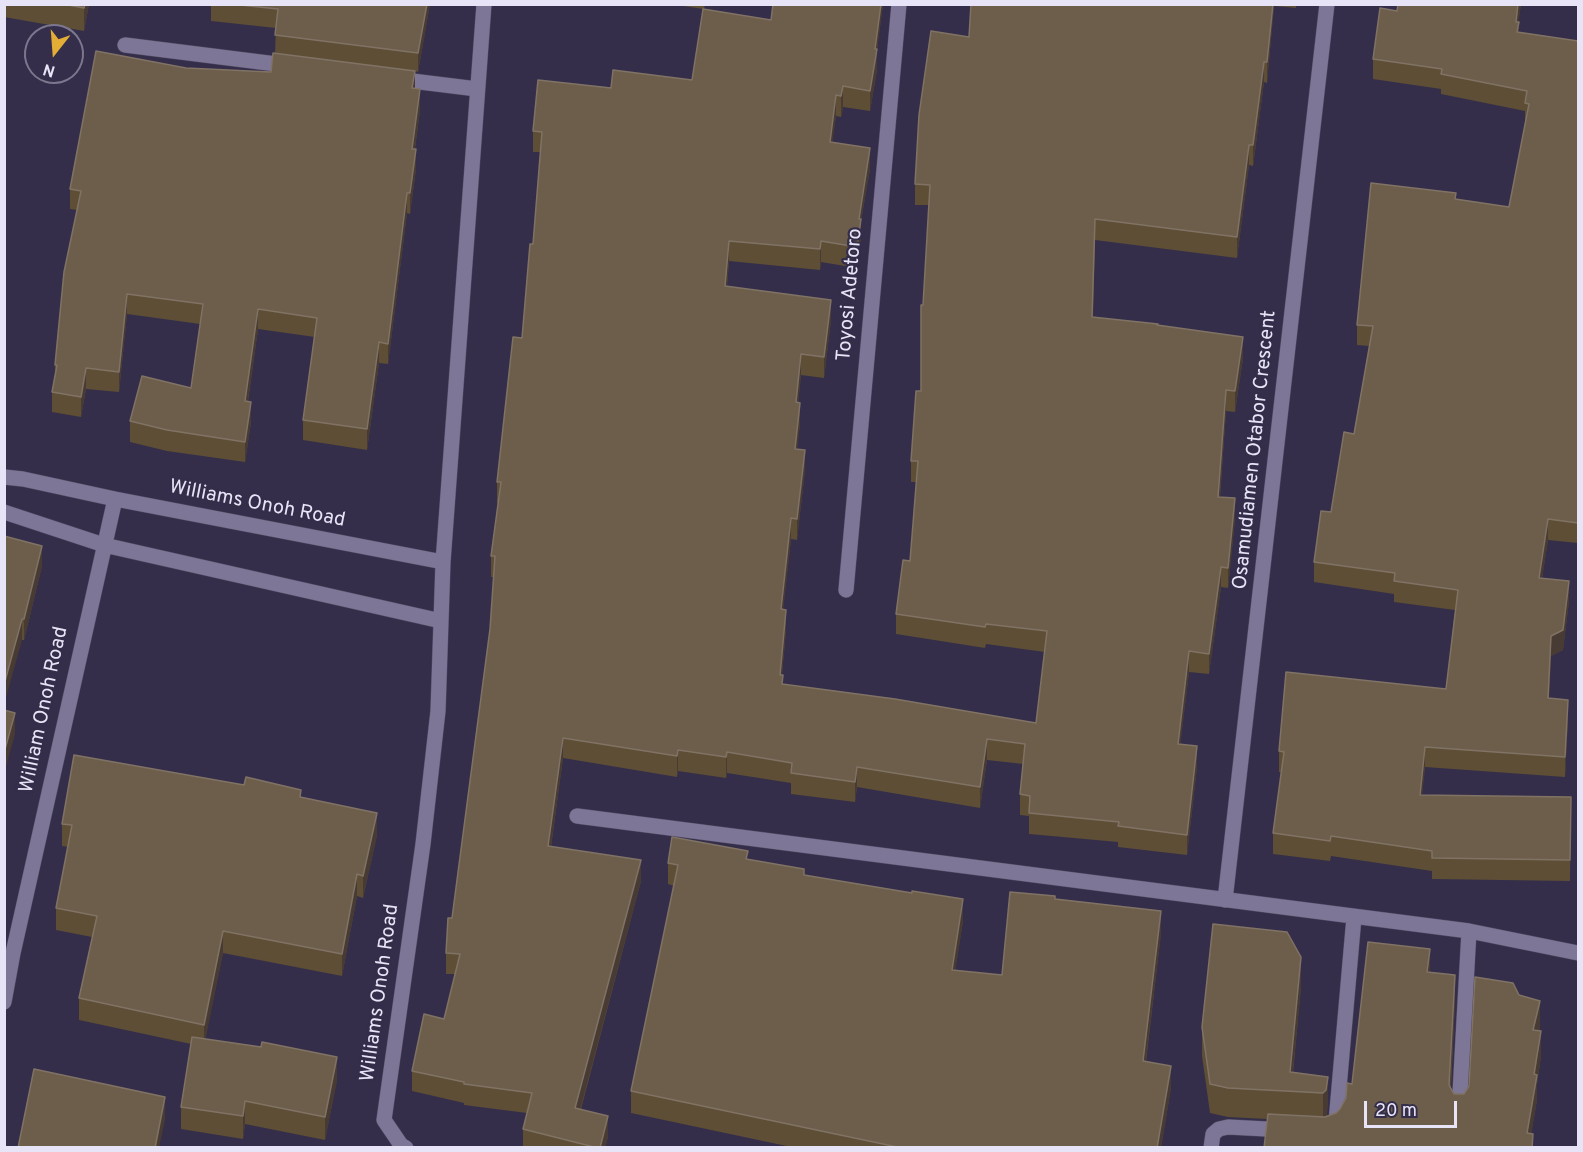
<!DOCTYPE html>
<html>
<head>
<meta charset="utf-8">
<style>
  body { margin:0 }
  #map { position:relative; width:1583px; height:1152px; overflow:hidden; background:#342e4a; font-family:Overpass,sans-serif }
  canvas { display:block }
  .frame { position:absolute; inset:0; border:6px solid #e8e4f7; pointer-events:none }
  .north { position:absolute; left:24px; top:24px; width:60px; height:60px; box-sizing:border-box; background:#342e4a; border:2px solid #7c778f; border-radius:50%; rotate:197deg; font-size:16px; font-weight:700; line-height:24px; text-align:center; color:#e8e4f7 }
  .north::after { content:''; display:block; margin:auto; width:21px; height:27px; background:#e4ad35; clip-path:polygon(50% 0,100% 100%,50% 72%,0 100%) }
  .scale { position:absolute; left:1364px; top:1101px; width:93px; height:27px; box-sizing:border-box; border:3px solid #e8e4f7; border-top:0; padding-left:8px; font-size:18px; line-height:21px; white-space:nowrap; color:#e8e4f7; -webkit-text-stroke:4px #342e4a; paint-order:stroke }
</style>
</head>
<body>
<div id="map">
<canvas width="1583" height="1152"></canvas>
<div class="frame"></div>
<div class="north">N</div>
<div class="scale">20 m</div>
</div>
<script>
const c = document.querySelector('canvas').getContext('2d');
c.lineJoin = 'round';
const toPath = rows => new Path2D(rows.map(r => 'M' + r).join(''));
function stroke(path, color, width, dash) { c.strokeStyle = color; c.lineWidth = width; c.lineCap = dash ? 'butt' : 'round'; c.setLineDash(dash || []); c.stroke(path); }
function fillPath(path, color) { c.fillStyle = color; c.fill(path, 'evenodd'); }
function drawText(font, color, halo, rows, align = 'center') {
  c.font = font + ' Overpass,sans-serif'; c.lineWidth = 4.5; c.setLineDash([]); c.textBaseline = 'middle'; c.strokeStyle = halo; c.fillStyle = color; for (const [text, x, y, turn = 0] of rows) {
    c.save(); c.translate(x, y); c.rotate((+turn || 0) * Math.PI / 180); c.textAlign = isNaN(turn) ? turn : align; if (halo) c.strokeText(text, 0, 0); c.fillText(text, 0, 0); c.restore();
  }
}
const minor = toPath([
  [125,45,292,66],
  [396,79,477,89],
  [4,477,23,479,115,499,443,562],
  [4,512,104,545,441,621],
  [846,590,899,4],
  [577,816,1469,931,1578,953],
  [1225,900,1327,4],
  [4,1002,13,953,115,499],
  [1459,1111,1469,931],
  [1331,1130,1336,1122,1354,917],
  [406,1148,401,1145,384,1120,423,844,438,711,443,562,484,4],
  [1211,1148,1213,1134,1219,1129,1228,1127,1286,1130]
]);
stroke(minor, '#514b63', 16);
stroke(minor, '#7d7696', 15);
fillPath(toPath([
  [4,4,89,4,84,31,4,17],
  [211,4,430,4,418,72,415,71,415,89,420,110,415,149,416,169,410,214,407,213,388,364,379,363,367,450,303,440,303,420,315,337,258,329,248,402,251,422,245,462,167,451,130,442,130,421,191,388,200,324,127,314,119,392,86,389,81,417,52,412,52,392,55,377,55,365,77,210,70,209,70,189,186,68,271,72,275,53,276,28,211,21],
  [671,4,705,4,704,9,771,20,883,4,877,50,877,70,870,111,843,107,841,117,836,116,832,142,870,169,861,221,861,240,857,268,821,262,820,270,729,261,727,287,831,320,824,378,801,375,798,403,800,424,797,449,805,470,797,540,791,539,783,609,786,630,782,675,783,684,1036,723,1045,652,986,644,985,648,896,634,896,614,910,561,917,482,911,482,911,461,921,391,923,305,929,205,915,205,915,184,969,37,971,4,1296,4,1296,8,1274,6,1267,83,1264,82,1253,166,1249,165,1237,258,1095,240,1093,317,1158,325,1243,358,1235,412,1226,411,1220,497,1235,519,1228,588,1221,587,1209,674,1189,672,1180,745,1197,767,1187,855,1118,847,1118,842,1029,834,1029,816,1020,815,1020,794,1023,764,987,760,980,808,857,787,855,802,791,794,791,783,727,773,726,778,678,771,677,777,563,758,551,847,641,881,581,1109,608,1137,605,1148,523,1148,523,1129,527,1113,464,1105,464,1103,412,1091,412,1071,444,1019,455,974,446,974,446,953,452,918,490,629,494,577,491,577,491,556,498,503,497,503,497,482,522,338,533,244,541,152,533,152,533,131,611,88,692,80,703,9],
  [1398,4,1521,4,1518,22,1519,32,1578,41,1578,543,1548,540,1542,578,1569,601,1563,650,1551,656,1549,698,1568,720,1565,777,1425,767,1422,795,1571,797,1570,881,1432,879,1432,871,1331,856,1330,861,1273,854,1273,833,1281,772,1279,772,1279,751,1446,689,1455,610,1394,602,1394,594,1314,582,1314,562,1331,512,1354,434,1369,346,1357,345,1357,325,1456,199,1509,207,1525,123,1525,111,1441,94,1441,89,1373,79,1373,59,1397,11],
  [4,536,42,566,24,640,22,640],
  [301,797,377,835,363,898,357,896,342,976,223,953,205,1039,337,1080,325,1140,245,1124,243,1139,181,1129,181,1107,191,1044,79,1020,79,998,92,937,56,930,56,908,68,847,62,846,62,824],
  [748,859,804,875,963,921,955,971,1002,975,1055,899,1161,933,1146,1062,1171,1088,1161,1148,796,1148,631,1113,631,1091,674,886,668,884,668,863],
  [1430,972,1455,1000,1451,1088,1454,1094,1464,1094,1519,995,1540,1026,1539,1031,1541,1056,1537,1084,1537,1100,1531,1134,1533,1148,1267,1119,1228,1117,1210,1113,1202,1056,1202,1027,1301,987,1293,1073,1328,1077,1327,1116,1336,1113,1340,1109,1352,1084]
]), '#5d4e35');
fillPath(toPath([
  [85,4,89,4,84,31,84,8],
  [427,4,430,4,418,72,418,53],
  [881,4,883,4,877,50,877,70,870,111,870,91],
  [1273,4,1274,4,1267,83,1267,62],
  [1518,4,1521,4,1518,27,1519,22,1519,43,1516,22],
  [1264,62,1264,82,1253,166,1253,145],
  [415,71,415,91,412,88],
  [843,86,843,107,841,117,841,96],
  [420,89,420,110,412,169,412,149],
  [836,95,836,116,830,162,830,142],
  [1249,145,1249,165,1237,258,1237,237],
  [870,148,870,169,861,221,861,240,857,268,857,247,859,219],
  [416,149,416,169,410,214,410,193],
  [407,193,407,213,388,364,388,344],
  [729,241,729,261,725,307,725,286],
  [821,241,821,262,820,270,820,249],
  [127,294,127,314,119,392,119,372],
  [831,300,831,320,824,378,824,357],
  [258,309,258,329,245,421,245,401],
  [1243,337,1243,358,1235,412,1235,391],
  [379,342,379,363,367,450,367,429],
  [801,354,801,375,796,423,796,402],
  [86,368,86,389,81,417,81,397],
  [1226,390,1226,411,1218,517,1218,497],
  [251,402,251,422,245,462,245,442],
  [800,403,800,424,795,469,795,449],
  [805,450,805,470,797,540,797,519],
  [1235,498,1235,519,1228,588,1228,568],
  [791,518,791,539,781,630,781,609],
  [1548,519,1548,540,1539,598,1539,578],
  [42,546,42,566,24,640,24,619],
  [1221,567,1221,587,1209,674,1209,654],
  [1569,581,1569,601,1563,650,1551,656,1548,719,1551,636],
  [786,610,786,630,780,695,780,675],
  [22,619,22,640,4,705,4,685],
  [1189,651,1189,672,1178,765,1178,744],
  [1568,700,1568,720,1565,777,1565,757],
  [15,713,15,734,4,774,4,753],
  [563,738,563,758,548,867,548,846],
  [987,739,987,760,980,808,980,787],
  [1197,746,1197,767,1187,855,1187,835],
  [1425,747,1425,767,1420,815,1420,795],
  [678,750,678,771,677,777,677,756],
  [727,752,727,773,726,778,726,757],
  [857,767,857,787,855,802,855,782],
  [377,813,377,835,363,898,363,876],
  [641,860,641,881,575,1129,575,1108],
  [357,874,357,896,342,976,342,954],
  [963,899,963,921,952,992,952,970],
  [1161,911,1161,933,1143,1083,1143,1061],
  [223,931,223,953,204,1047,204,1025],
  [1430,949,1430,974,1427,972],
  [1301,957,1301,987,1291,1091,1290,1072],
  [1455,975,1455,1000,1449,1110,1449,1085],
  [1540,1001,1540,1026,1533,1055,1533,1030],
  [1541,1031,1541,1056,1537,1084,1537,1100,1529,1148,1527,1133],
  [337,1057,337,1080,325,1140,325,1117],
  [1171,1066,1171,1088,1161,1148,1157,1148],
  [1328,1077,1328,1106,1326,1119,1323,1122,1323,1093],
  [165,1097,165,1120,159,1148,155,1148],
  [245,1101,245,1124,243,1139,243,1116],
  [608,1116,608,1137,605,1148,600,1148]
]), '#473b34');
const building = toPath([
  [63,4,85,4,84,8,63,4],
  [231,4,427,4,418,53,275,35,278,9,231,4],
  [773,4,881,4,875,49,877,49,870,91,843,86,841,96,836,95,830,142,870,148,859,219,861,219,857,247,821,241,820,249,729,241,725,286,831,300,824,357,801,354,796,402,800,403,795,449,805,450,797,519,791,518,781,609,786,610,780,675,783,675,782,684,895,699,1036,723,1047,631,986,624,985,627,896,614,903,560,910,561,918,461,911,461,916,391,921,391,921,305,923,305,930,185,915,184,919,115,931,31,969,37,971,4,1273,4,1267,62,1264,62,1253,145,1249,145,1237,237,1095,219,1092,317,1158,324,1157,325,1243,337,1235,391,1226,390,1218,497,1235,498,1228,568,1221,567,1209,654,1189,651,1178,744,1197,746,1187,835,1118,826,1119,822,1029,813,1030,796,1020,794,1025,744,987,739,980,787,857,767,855,782,791,773,792,763,727,752,726,757,678,750,677,756,563,738,548,846,641,860,575,1108,608,1116,600,1148,598,1148,523,1129,532,1093,464,1084,464,1082,412,1071,424,1014,444,1019,460,954,446,953,448,918,452,918,490,629,495,556,491,556,501,482,497,482,513,337,522,338,530,244,533,244,542,132,533,131,538,80,611,88,613,70,692,80,703,9,771,20,773,4],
  [1398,4,1518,4,1516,22,1519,22,1517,32,1578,41,1578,523,1548,519,1539,578,1569,581,1563,630,1551,636,1548,698,1568,700,1565,757,1425,747,1420,795,1571,797,1570,860,1432,858,1432,851,1331,836,1330,841,1273,833,1284,752,1279,751,1286,672,1446,689,1458,590,1394,581,1395,573,1314,562,1321,511,1331,512,1344,432,1354,434,1373,326,1357,325,1371,183,1456,193,1455,199,1509,207,1529,104,1525,103,1527,91,1441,74,1442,69,1373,59,1380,8,1397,11,1398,4],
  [96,51,186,68,271,72,273,53,415,71,412,88,420,89,412,149,416,149,410,193,407,193,388,344,379,342,367,429,303,420,317,318,258,309,245,401,251,402,245,442,167,430,130,421,142,376,191,388,203,304,127,294,119,372,86,368,81,397,52,392,57,365,55,365,64,272,81,191,70,189,96,51],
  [4,536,42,546,24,619,22,619,4,685,4,536],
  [4,710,15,713,4,753,4,710],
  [74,755,244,785,246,777,301,790,300,797,377,813,363,876,357,874,342,954,223,931,204,1025,79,998,97,916,56,908,72,825,62,824,74,755],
  [672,837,748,851,746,859,804,869,804,875,912,893,912,891,963,899,952,970,1002,975,1010,892,1055,896,1055,899,1161,911,1143,1061,1171,1066,1157,1148,902,1148,631,1091,678,865,668,863,672,837],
  [1213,924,1287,932,1301,957,1290,1072,1328,1077,1326,1090,1323,1093,1228,1088,1210,1084,1202,1027,1213,924],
  [1368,942,1430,949,1427,972,1455,975,1449,1085,1454,1094,1464,1094,1469,1086,1475,977,1513,983,1519,995,1540,1001,1533,1030,1541,1031,1534,1074,1537,1075,1527,1133,1533,1134,1532,1148,1264,1148,1268,1114,1325,1117,1336,1113,1340,1109,1346,1098,1347,1083,1352,1084,1368,942],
  [192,1037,261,1047,262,1042,337,1057,325,1117,245,1101,243,1116,181,1107,192,1037],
  [34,1069,165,1097,155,1148,18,1148,34,1069]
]);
fillPath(building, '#6c5e4a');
stroke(building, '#807365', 1.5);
drawText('20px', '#e8e4f7', '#342e4a', [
  ["Toyosi Adetoro",851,295,-85],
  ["Osamudiamen Otabor Crescent",1256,450,-84],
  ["Williams Onoh Road",257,505,11],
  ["William Onoh Road",45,710,-78],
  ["Williams Onoh Road",381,993,-82]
]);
</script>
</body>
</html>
